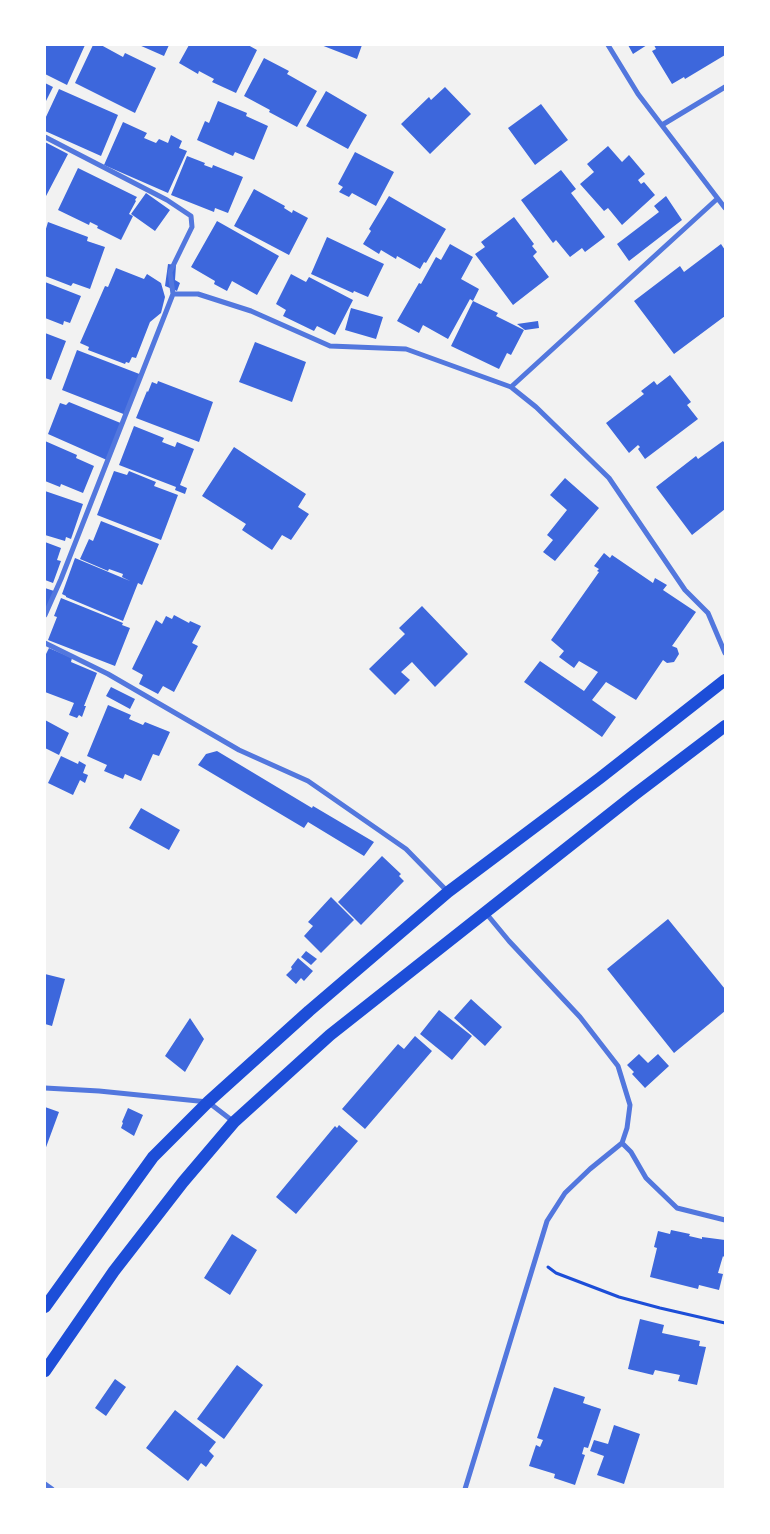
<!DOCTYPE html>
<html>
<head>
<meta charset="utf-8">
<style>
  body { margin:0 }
  #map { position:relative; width:770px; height:1534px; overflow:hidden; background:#f2f2f2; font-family:"Space Grotesk",sans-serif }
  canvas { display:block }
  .frame { position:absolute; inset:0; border:46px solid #fff; pointer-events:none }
</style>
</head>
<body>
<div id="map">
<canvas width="770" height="1534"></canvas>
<div class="frame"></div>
</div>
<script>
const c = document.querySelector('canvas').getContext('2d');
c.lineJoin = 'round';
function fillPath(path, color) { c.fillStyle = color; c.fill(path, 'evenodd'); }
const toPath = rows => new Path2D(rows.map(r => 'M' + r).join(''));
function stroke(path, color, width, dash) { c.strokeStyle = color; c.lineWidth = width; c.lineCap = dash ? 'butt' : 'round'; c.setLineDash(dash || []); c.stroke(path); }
fillPath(toPath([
  [45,45,85,45,67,85,45,74],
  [93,45,101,45,123,57,125,53,156,68,135,113,75,83],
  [139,45,169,45,164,56],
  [189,45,248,45,257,50,236,93,212,82,214,79,199,71,198,74,179,63],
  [321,45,362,45,357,59],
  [628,45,647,45,633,54],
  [654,45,724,45,725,55,685,79,684,77,672,84,652,51,656,49],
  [264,58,289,71,287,74,317,91,297,127,269,112,270,110,244,96],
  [45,83,53,87,45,103],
  [445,87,471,114,430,154,401,124,429,97,431,100],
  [59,89,118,115,101,156,45,131,45,119],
  [326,91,367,115,348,149,306,126],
  [218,101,247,113,246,116,268,126,254,160,235,152,233,156,197,140,205,121,209,123],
  [541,104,568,140,535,165,508,128],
  [123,122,147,133,144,138,156,143,159,139,168,143,171,135,182,141,179,148,187,151,168,193,104,165],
  [45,142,68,154,45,198],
  [608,146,622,162,629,155,645,174,638,180,641,184,644,182,655,195,622,225,608,208,604,211,580,184,594,172,587,164],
  [355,152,394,172,376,206,352,193,349,197,339,192,343,187,338,184],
  [187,156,205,163,204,165,212,168,213,165,243,177,228,213,215,208,214,212,171,195],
  [78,168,137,197,135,200,136,201,129,214,133,216,121,240,97,228,98,226,90,222,89,225,58,210],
  [561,170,576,189,571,193,605,237,585,252,582,248,570,257,556,240,553,243,521,200],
  [254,189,285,206,284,208,292,213,293,210,308,218,289,255,234,226],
  [146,193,170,210,155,231,131,214],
  [389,196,446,229,426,263,424,262,420,269,397,256,396,259,381,250,379,254,363,244,371,231,369,229],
  [666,196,682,220,629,261,617,244,659,212,654,206],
  [514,217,534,244,532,246,537,252,533,256,549,277,513,305,475,254,485,247,481,242],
  [217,221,279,256,257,295,232,281,227,291,214,284,215,281,191,267],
  [48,222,88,237,87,241,105,247,90,289,73,283,71,286,45,276,45,232],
  [327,237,384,264,368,297,354,291,353,293,311,274],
  [450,244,473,257,461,279,479,289,473,301,498,313,496,316,524,330,511,355,507,353,499,369,451,346,473,301,470,299,448,339,423,325,419,333,397,321,419,283,421,284,436,257,441,260],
  [721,244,725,250,725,316,674,354,634,301,680,266,684,272],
  [168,264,176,265,175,280,180,283,177,291,165,286],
  [116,268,144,279,147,274,161,283,165,297,161,313,150,322,136,358,132,357,129,363,126,362,125,364,88,350,89,347,80,343,105,286,108,287],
  [291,274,306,282,309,277,353,300,335,335,317,326,314,331,283,316,286,310,276,304],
  [45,282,81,296,70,323,64,321,63,325,45,318],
  [351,308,383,317,376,339,345,330],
  [538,321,539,328,525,330,517,324],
  [45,333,66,341,51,380,45,378],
  [255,342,306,362,292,402,239,382],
  [77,350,142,375,126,415,62,390],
  [670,375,691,402,687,405,698,419,645,459,638,449,640,447,638,445,629,453,606,423,644,394,641,391,654,381,657,385],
  [158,381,213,402,199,442,136,418,147,391,148,392,152,382,157,384],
  [69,402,123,424,109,461,48,434,60,403,66,405],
  [134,426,164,438,162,442,175,447,177,442,194,449,180,485,187,488,185,494,175,490,176,487,119,465],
  [45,441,77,455,76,458,94,466,83,493,61,484,60,487,45,481],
  [723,441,725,444,725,509,692,535,656,487,696,456,698,459],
  [234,447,306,494,298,507,309,514,291,540,282,535,272,550,242,530,246,524,202,496],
  [114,471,127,475,129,471,156,482,154,486,178,495,161,540,97,515],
  [565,478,599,508,555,561,543,552,553,540,547,535,567,510,550,495],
  [45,491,83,504,71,539,66,537,65,541,45,535],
  [101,521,159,544,142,585,138,583,123,621,66,597,66,596,62,594,75,558,130,581,122,577,123,574,109,569,108,571,80,559,89,539,93,541],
  [45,542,61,548,57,560,61,561,53,583,45,580],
  [604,553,610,558,612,555,653,583,655,578,667,585,663,590,696,612,672,646,677,648,679,654,674,662,667,663,663,660,636,700,606,682,592,700,616,717,602,737,524,682,540,661,584,691,598,672,579,661,574,668,559,657,564,651,551,640,599,572,597,571,599,569,594,566],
  [45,588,54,591,45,615],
  [61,598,123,623,122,625,130,628,115,666,48,640,57,617,54,616],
  [422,606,468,654,435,687,412,662,401,672,410,680,395,695,369,669,405,634,399,628],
  [174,615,189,623,190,621,201,626,192,643,198,646,174,692,163,686,158,694,139,684,143,675,132,669,156,620,162,624,166,616,172,619],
  [49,648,72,658,71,662,97,673,84,706,86,706,82,717,79,715,77,718,69,715,74,703,45,692,45,656],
  [111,687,135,699,130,709,106,696],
  [108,705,131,715,129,719,143,725,145,722,170,732,159,756,153,754,141,781,125,774,123,779,104,771,107,765,87,756],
  [45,720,69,733,59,755,45,748],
  [217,751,312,808,313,806,374,842,364,856,308,822,304,828,198,765,206,754],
  [61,756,78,764,79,761,86,765,83,773,88,775,85,783,80,780,73,795,48,783],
  [141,808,180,830,169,850,129,828],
  [382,856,401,874,399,876,404,881,361,925,338,902],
  [331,897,354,920,321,953,304,936,313,926,308,922],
  [668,919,725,989,725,1011,674,1053,607,969],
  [306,951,317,959,311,965,301,957],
  [298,958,313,971,304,981,301,978,296,984,286,975,292,969,291,967],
  [45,974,65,979,52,1026,45,1024],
  [471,999,502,1027,485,1046,454,1018],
  [439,1010,472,1036,452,1060,420,1034],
  [190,1018,204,1039,185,1072,165,1056],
  [415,1036,432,1051,365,1129,342,1109,398,1044,404,1049],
  [639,1054,648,1063,658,1054,669,1066,645,1088,632,1074,634,1072,627,1065],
  [45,1107,59,1112,45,1150],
  [128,1108,143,1115,134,1136,121,1128,123,1123,122,1122],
  [339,1125,358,1141,296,1214,276,1197,335,1126,337,1128],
  [671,1230,690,1234,689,1236,702,1239,702,1237,725,1240,725,1255,724,1257,723,1256,718,1273,723,1274,719,1290,699,1285,698,1289,650,1277,657,1248,654,1247,658,1231,670,1234],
  [232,1234,257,1250,230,1295,204,1278],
  [640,1319,664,1325,662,1333,700,1341,699,1346,706,1347,697,1385,678,1381,680,1375,655,1370,653,1375,628,1369],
  [237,1365,263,1385,224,1439,197,1419],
  [115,1379,126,1387,106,1416,95,1408],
  [554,1387,585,1397,583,1403,601,1409,588,1448,584,1447,582,1454,585,1455,575,1485,554,1478,555,1474,529,1466,536,1445,540,1447,543,1440,537,1438],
  [175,1410,216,1442,209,1451,214,1456,206,1467,201,1463,188,1481,146,1448],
  [614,1425,640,1434,624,1484,597,1475,604,1456,590,1451,594,1440,608,1444]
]), '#3d67dc');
stroke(toPath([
  [548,1267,556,1273,619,1297,660,1308,725,1323]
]), '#1d4ed8', 3);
stroke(toPath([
  [608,45,638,94,725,208],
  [662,125,725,87],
  [45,137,167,200,191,216,192,227,170,272,173,294,61,579,45,615],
  [173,294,198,294,251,311,330,346,406,349,511,387,536,407,609,478,685,590,708,613,725,653],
  [511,387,717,199],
  [45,643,108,674,239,750,308,781,406,849,448,892],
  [485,912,509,941,580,1017,618,1066,630,1105,627,1128,622,1143,631,1152,646,1178,677,1208,725,1220],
  [45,1088,99,1091,208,1102,234,1122],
  [45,1484,52,1489],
  [465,1489,547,1221,565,1193,590,1169,622,1143]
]), '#5277de', 5);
stroke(toPath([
  [45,1307,153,1157,208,1102,309,1011,448,892,600,778,725,680],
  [45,1371,114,1271,183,1182,234,1122,330,1035,634,795,725,726]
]), '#1d4ed8', 12);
</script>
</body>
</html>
